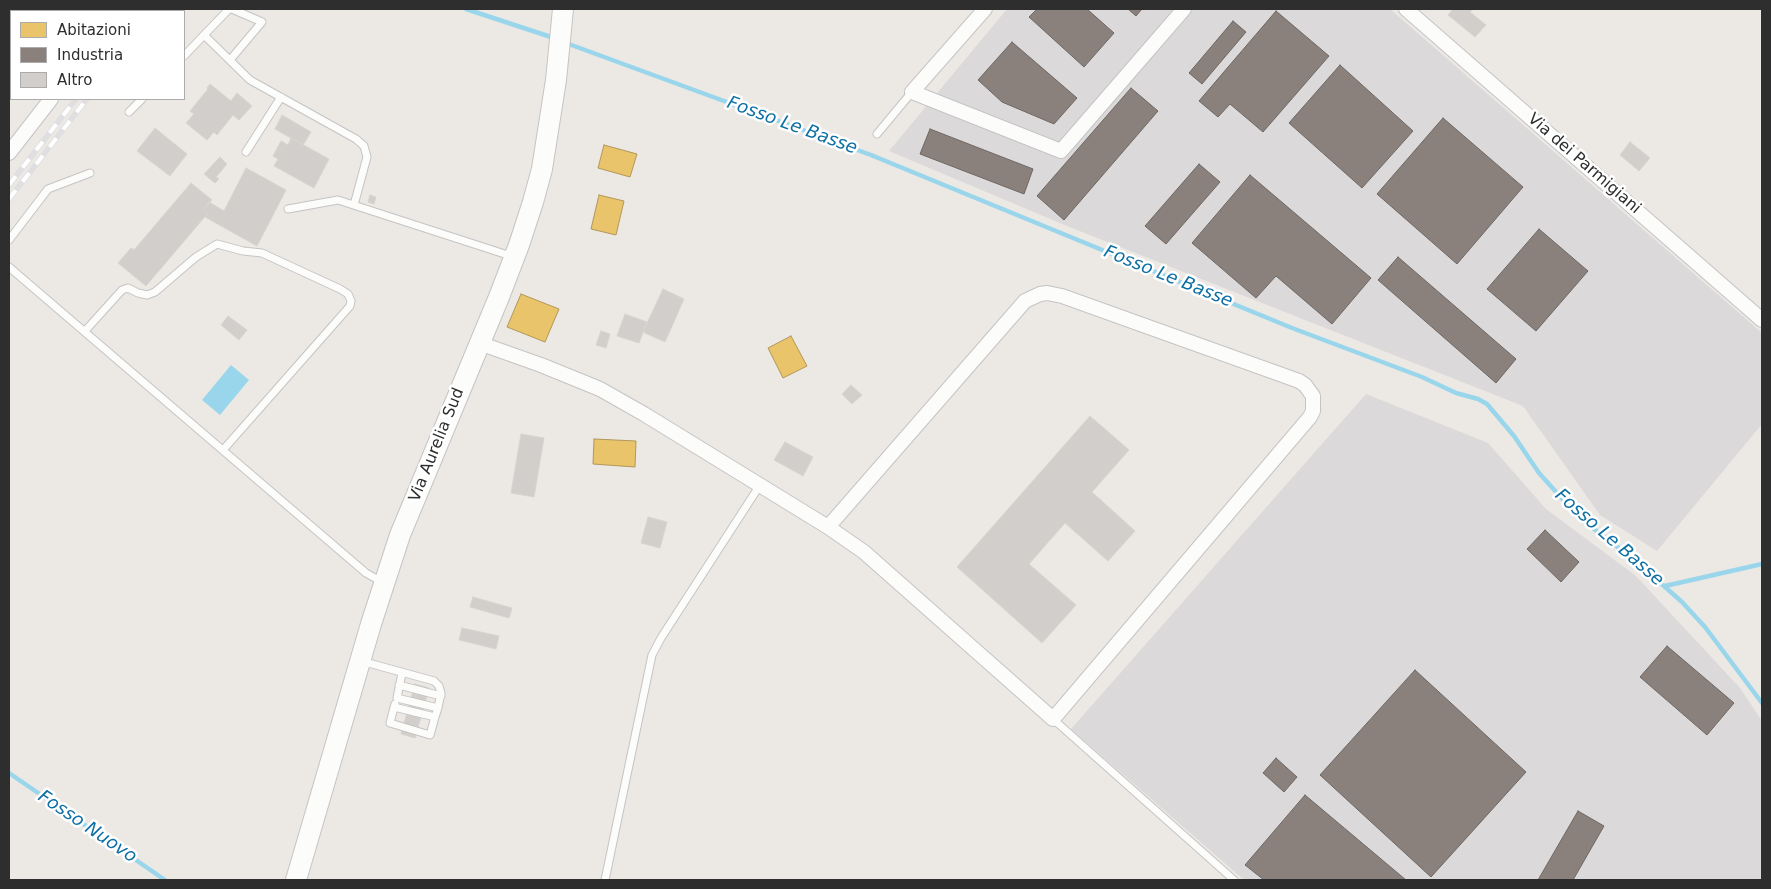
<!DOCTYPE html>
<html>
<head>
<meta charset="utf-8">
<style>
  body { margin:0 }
  #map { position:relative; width:1771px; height:889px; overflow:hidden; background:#ece8e4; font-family:"DejaVu Sans",sans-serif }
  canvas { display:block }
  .frame { position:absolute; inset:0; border:10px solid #2e2e2e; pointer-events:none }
  .legend { position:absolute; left:10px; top:10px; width:175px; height:90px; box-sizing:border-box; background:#fff; border:1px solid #ababab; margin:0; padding:6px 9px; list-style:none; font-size:15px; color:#2e2e2e }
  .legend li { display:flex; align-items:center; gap:10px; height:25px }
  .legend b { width:25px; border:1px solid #ababab }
</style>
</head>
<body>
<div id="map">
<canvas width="1771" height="889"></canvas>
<div class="frame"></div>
<ul class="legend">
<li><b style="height:14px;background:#e9c46a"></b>Abitazioni</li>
<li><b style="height:14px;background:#8a817c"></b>Industria</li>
<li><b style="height:14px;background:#d1cecb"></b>Altro</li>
</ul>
</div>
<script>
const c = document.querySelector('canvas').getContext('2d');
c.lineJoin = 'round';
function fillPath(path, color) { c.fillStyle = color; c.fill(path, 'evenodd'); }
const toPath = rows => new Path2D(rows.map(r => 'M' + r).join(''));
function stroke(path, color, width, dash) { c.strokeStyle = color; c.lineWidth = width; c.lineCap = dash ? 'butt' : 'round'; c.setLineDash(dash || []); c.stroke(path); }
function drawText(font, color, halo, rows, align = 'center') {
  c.font = font + ' "DejaVu Sans",sans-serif'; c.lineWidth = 5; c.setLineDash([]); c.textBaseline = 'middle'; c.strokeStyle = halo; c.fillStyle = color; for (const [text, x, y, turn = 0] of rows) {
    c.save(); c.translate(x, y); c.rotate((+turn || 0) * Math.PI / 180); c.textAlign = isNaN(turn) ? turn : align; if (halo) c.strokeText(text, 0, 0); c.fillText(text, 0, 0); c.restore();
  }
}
fillPath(toPath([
  [1007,9,1390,9,1762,333,1762,424,1657,551,1600,515,1523,406,1067,226,889,151],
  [1366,394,1488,443,1546,509,1636,576,1740,688,1762,721,1762,880,1244,880,1071,729]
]), '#dcd9db');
fillPath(toPath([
  [231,365,249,380,220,415,202,400]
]), '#99d6ec');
const homes = toPath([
  [604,145,637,154,630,177,598,168,604,145],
  [599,195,624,201,616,235,591,229,599,195],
  [521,294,559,309,545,342,507,327,521,294],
  [791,336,807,366,783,378,768,348,791,336],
  [594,439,636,441,635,467,593,464,594,439]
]);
fillPath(homes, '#e9c46a');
stroke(homes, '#b19758', 1);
const industry = toPath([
  [1037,9,1087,9,1114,33,1084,67,1029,17,1037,9],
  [1128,9,1142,9,1136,16,1128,9],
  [1276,11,1329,56,1263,132,1230,104,1218,117,1199,101,1276,11],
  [1233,21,1246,32,1202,84,1189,73,1233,21],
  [1012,42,1077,98,1054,124,1002,102,978,80,1012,42],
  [1340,65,1413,131,1362,188,1289,123,1340,65],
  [1131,88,1158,111,1064,220,1037,196,1131,88],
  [1443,118,1523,187,1457,264,1377,194,1443,118],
  [930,129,1033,169,1024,194,920,154,930,129],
  [1199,164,1220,182,1166,244,1145,226,1199,164],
  [1250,175,1371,278,1332,324,1276,276,1256,298,1192,243,1250,175],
  [1539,229,1588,271,1536,331,1487,289,1539,229],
  [1398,257,1516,359,1496,383,1378,280,1398,257],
  [1545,530,1579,562,1561,582,1527,549,1545,530],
  [1667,646,1734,703,1707,735,1640,677,1667,646],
  [1415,670,1526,772,1431,877,1320,775,1415,670],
  [1276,758,1297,777,1284,792,1263,773,1276,758],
  [1305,795,1406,880,1264,880,1245,865,1305,795],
  [1578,811,1604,826,1573,880,1538,880,1578,811]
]);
fillPath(industry, '#8a817c');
stroke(industry, '#6e6865', 1);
stroke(toPath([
  [466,9,554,38],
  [566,43,871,155,1292,328,1422,377,1456,393,1478,399,1487,404,1514,436,1539,473,1566,503,1590,526,1637,562,1682,602,1705,627,1762,703],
  [1665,586,1762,564],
  [9,773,165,880]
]), '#99d6ec', 4.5);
const building = toPath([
  [1453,9,1473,9,1470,12,1486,25,1475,37,1448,15,1453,9],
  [210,84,231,101,237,93,252,106,239,120,233,115,217,135,214,132,207,140,186,123,194,114,190,111,208,89,207,88,210,84],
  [282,115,311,132,303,145,275,129,282,115],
  [155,128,187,154,170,176,137,151,155,128],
  [291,138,329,159,314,188,274,166,278,159,273,156,281,141,288,145,291,138],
  [1630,142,1650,158,1639,171,1620,155,1630,142],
  [220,157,227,164,216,177,219,179,215,183,204,174,220,157],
  [246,168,286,190,257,246,205,217,208,213,203,210,209,202,224,211,246,168],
  [191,183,212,200,203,210,208,213,146,286,118,263,131,248,134,250,191,183],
  [370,195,376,197,374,204,368,202,370,195],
  [663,289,684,299,665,342,643,332,663,289],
  [625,314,647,322,639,343,617,336,625,314],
  [228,316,247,330,239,340,221,325,228,316],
  [601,331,610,334,606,348,596,345,601,331],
  [851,385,862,395,852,404,842,394,851,385],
  [1090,416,1129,450,1092,492,1135,531,1108,561,1065,523,1029,564,1076,605,1042,643,957,567,1090,416],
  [521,434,544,438,534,497,511,493,521,434],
  [785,442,813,457,803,476,774,460,785,442],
  [648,517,667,522,660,548,641,543,648,517],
  [473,597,512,608,509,618,470,607,473,597],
  [462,628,499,636,496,649,459,640,462,628],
  [415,684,429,688,415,738,401,734,415,684]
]);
fillPath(building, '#d1cecb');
stroke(building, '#d7d4d0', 1);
const service = toPath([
  [204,35,229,9],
  [184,56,204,35,250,80,356,139,364,146,367,157,354,205],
  [230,60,262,22,232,9],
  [129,112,142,99],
  [877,134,912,92],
  [246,152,281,97],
  [288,209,338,200,514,257],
  [9,240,48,189,90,173],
  [9,267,366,573,382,582],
  [85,331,122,290,128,288,138,293,147,295,155,292,196,257,217,244,243,251,262,253,340,289,348,294,351,301,350,306,223,450],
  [361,661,434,681,439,686,441,693,438,708,397,698,402,673],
  [399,685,441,696],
  [395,704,394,707,435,717,438,708],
  [394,707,390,723,430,735,435,717],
  [1053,719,1234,880],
  [605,880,652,655,661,638,760,485]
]);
const minor = toPath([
  [985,9,912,92,1061,151,1184,9],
  [1406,9,1762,320],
  [120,11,121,9],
  [9,153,51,99],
  [479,343,541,365,600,389,644,414,828,527,864,552,1053,719,1310,417,1313,411,1313,396,1305,385,1299,381,1062,296,1047,293,1040,294,1025,301,828,527]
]);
const secondary = toPath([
  [296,880,371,624,400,535,499,297,519,245,533,202,542,169,556,80,563,9]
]);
stroke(service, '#c5c4c5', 9);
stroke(minor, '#c5c4c5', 16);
stroke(secondary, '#c5c4c5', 22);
stroke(service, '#fcfcfb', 7);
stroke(minor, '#fcfcfb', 14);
stroke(secondary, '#fcfcfb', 20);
const rail = toPath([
  [144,11,146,9],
  [155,11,157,9],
  [9,185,76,99],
  [9,199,87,99]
]);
stroke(rail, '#dfdfe1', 5.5);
stroke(rail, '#fff', 4, [11]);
drawText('16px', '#2e2e2e', '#fff', [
  ["Via dei Parmigiani",1584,164,41],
  ["Via Aurelia Sud",437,445,-68]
]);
drawText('italic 18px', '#0d6fa3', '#fff', [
  ["Fosso Le Basse",792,126,20],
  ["Fosso Le Basse",1168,277,22],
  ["Fosso Le Basse",1609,538,41],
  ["Fosso Nuovo",87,827,34]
]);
</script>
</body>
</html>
